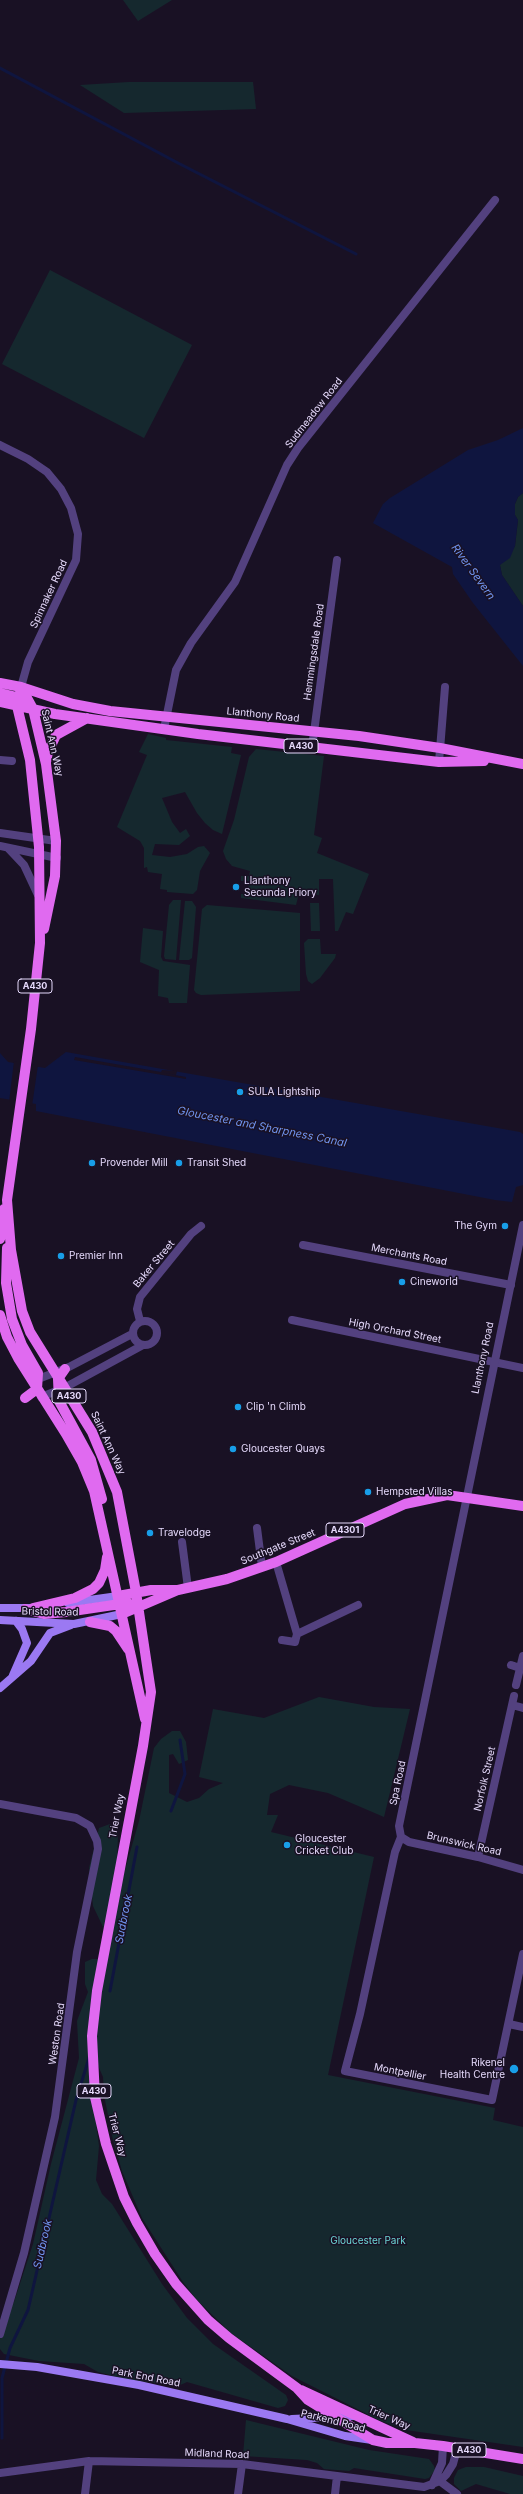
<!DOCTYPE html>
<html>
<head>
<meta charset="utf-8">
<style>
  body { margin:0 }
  canvas { display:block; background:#191124 }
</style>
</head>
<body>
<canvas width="523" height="2494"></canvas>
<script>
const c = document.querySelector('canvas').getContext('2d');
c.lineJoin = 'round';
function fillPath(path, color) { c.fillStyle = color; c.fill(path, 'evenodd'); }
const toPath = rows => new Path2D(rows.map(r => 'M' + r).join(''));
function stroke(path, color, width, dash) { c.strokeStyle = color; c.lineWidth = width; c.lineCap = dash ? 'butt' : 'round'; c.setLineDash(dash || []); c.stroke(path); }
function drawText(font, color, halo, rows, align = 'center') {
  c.font = font + ' Inter,sans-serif'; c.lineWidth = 3; c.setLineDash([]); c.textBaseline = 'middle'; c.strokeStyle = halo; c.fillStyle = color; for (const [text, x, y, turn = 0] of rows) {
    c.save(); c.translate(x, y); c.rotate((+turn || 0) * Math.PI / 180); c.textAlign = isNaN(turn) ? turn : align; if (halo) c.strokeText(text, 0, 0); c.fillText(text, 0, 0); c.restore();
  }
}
fillPath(toPath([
  [123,0,172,0,138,21],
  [129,82,253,82,256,109,124,113,80,85],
  [50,270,192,345,144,438,2,364],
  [523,493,523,606,502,575,500,565,515,546,518,520,515,515,515,504,518,497],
  [148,734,166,738,166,740,232,747,231,753,241,755,222,834,213,830,205,823,197,813,185,792,162,798,172,822,180,833,186,829,190,836,179,845,155,844,152,855,170,857,187,854,198,847,204,846,210,853,200,871,197,890,193,894,167,892,167,890,160,889,162,874,148,872,147,867,144,868,144,848,140,841,117,827,147,755,139,752],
  [256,749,324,756,314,835,322,838,317,853,369,874,353,914,346,912,338,931,335,931,333,879,319,879,319,895,299,893,296,905,241,898,241,894,248,894,249,881,241,881,241,876,249,876,250,871,232,866,226,859,223,851,234,820,249,757],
  [173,900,181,900,176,960,165,959,164,956,169,905],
  [185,901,192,901,196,907,192,958,189,960,179,960],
  [310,903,319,903,320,931,311,931],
  [207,905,300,913,300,991,201,995,196,993,194,990,202,909],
  [143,928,163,931,161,957,163,961,190,965,187,1003,169,1003,168,998,158,996,159,970,140,962],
  [308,939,320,939,321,954,336,954,335,958,320,978,312,984,308,981,306,974,304,943],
  [319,1697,374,1707,410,1709,384,1817,328,1793,289,1785,270,1794,267,1815,278,1815,271,1832,374,1857,328,2075,495,2108,493,2120,523,2127,523,2447,406,2430,379,2420,292,2376,231,2333,197,2300,183,2282,142,2218,122,2171,113,2140,104,2095,103,2077,97,2063,90,2079,99,2146,96,2180,102,2194,112,2204,162,2284,187,2318,213,2344,286,2395,288,2400,285,2406,278,2408,187,2382,178,2386,126,2379,98,2372,84,2364,39,2361,4,2354,0,2349,0,2327,14,2302,33,2244,51,2164,79,2058,77,2021,88,1992,85,1984,85,1962,92,1959,106,1959,104,1929,93,1906,89,1868,99,1828,110,1824,118,1834,117,1865,121,1884,139,1821,154,1748,161,1739,172,1731,180,1731,186,1742,188,1760,179,1764,173,1754,169,1755,169,1793,187,1802,199,1798,209,1789,223,1783,199,1777,213,1709,264,1718],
  [246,2420,369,2450,429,2459,434,2466,435,2470,429,2478,425,2479,354,2468,349,2471,324,2469,317,2463,307,2460,243,2456],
  [466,2467,484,2467,523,2476,523,2494,510,2494,476,2484,461,2491,454,2484,454,2478,458,2470]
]), '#15282e');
fillPath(toPath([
  [523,428,523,493,518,497,515,504,515,515,518,520,515,546,510,558,500,565,502,575,523,606,523,666,473,603,453,574,452,567,373,523,383,504,390,498,468,450,498,440],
  [66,1052,520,1132,523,1134,523,1185,516,1187,512,1202,495,1200,36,1111,36,1104,0,1098,0,1053,8,1062,45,1068]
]), '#0f153f');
fillPath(toPath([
  [75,1057,161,1072,162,1070,177,1071,176,1075,164,1073,186,1077,186,1079,74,1060],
  [14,1061,38,1065,32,1106,9,1102]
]), '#191124');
stroke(toPath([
  [0,68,178,163,356,254],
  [171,1811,185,1774,180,1740],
  [110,1991,137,1847],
  [2,2438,2,2378,10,2348,28,2310,76,2100,89,2058]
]), '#0f153f', 3);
stroke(toPath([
  [303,1245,511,1285],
  [292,1320,523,1368]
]), '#53417f', 8);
stroke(toPath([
  [0,445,28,459,47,472,61,489,71,508,78,534,76,560,28,662,21,687],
  [164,729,176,670,191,643,235,582,287,465,298,448,495,200],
  [312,747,337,560],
  [0,760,12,761],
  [439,762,445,687],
  [0,833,56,841],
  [0,846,57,858],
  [8,848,24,865,38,895],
  [523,1225,399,1826,401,1837,395,1852,360,2014,345,2071,492,2100,523,1954],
  '133 1333a12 12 0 1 1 24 0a12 12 0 1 1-24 0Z',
  [140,1321,137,1309,140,1297,191,1234,201,1226],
  [33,1381,69,1367,132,1334],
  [41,1397,64,1388,143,1345],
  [257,1528,262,1567],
  [182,1542,188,1588],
  [276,1562,297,1634],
  [282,1640,295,1642,297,1634,358,1605],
  [511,1665,520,1668],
  [516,1685,523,1656],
  [514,1696,512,1705,523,1708],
  [0,1804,76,1818,90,1826,97,1841,98,1849,77,1952,55,2117,24,2253,0,2334],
  [401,1837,409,1842,478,1857,523,1870],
  [478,1857,512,1705],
  [509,2024,523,2027],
  [0,2473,89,2461,242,2464,424,2487,440,2481,446,2475,453,2464,457,2449],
  [437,2479,457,2494],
  [432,2485,442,2463,443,2446],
  [85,2494,89,2461],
  [238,2494,242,2464],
  [335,2494,337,2476]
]), '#53417f', 8);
stroke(toPath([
  [68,1603,118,1596],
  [0,1608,31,1608],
  [0,1620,74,1624,122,1614],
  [13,1675,27,1643,22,1629,16,1621],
  [0,1688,31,1661,50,1633,71,1625],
  [0,2364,37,2367,139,2385,287,2419,345,2436,372,2440],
  [292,2419,354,2416]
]), '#9b79f2', 8);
stroke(toPath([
  [0,683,21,687,73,704,110,711,359,736,440,748,523,764],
  [21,687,17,706,30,760,39,847,40,943,31,1029,7,1200,11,1250,22,1311,30,1332,92,1432,117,1492,136,1592,151,1692,143,1746,97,1991,92,2036,95,2097,106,2144,124,2197,137,2223,155,2254,176,2284,208,2320,229,2338,297,2388,308,2400,373,2440,387,2443,415,2443,443,2446,523,2459],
  [21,687,33,709,46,764,56,841,55,876,44,929],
  [0,693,25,699],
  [0,702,55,714,198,734,439,762,484,761],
  [46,762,48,752,56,735,87,718],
  [0,1239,4,1209],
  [7,1248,6,1283,12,1319,22,1345,38,1373,37,1389,25,1398],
  [0,1315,7,1337,18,1358,66,1434,82,1462,94,1491,145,1719],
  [65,1369,58,1379,59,1401,91,1460,102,1499],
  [118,1596,151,1590,176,1590],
  [33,1608,75,1598,93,1589,99,1583,105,1570,107,1557],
  [25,1609,44,1614,66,1612,127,1603,139,1607],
  [122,1614,178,1590,227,1579,276,1562,405,1504,447,1495,523,1506],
  [90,1622,110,1626,116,1631,128,1649],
  [301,2390,413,2442]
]), '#e06af0', 10);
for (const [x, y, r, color] of [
  [236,887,4,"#189ee8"],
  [240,1092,4,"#189ee8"],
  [92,1163,4,"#189ee8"],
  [179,1163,4,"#189ee8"],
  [505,1226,4,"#189ee8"],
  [61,1256,4,"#189ee8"],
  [402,1282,4,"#189ee8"],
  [238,1407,4,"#189ee8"],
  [233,1449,4,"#189ee8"],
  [368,1492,4,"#189ee8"],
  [150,1533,4,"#189ee8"],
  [287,1845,4,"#189ee8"],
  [514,2069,5,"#189ee8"]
]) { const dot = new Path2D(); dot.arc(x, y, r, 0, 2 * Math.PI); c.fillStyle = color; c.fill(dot); stroke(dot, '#191124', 1.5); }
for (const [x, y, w] of [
  [301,746,34],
  [35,986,34],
  [69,1396,34],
  [345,1530,38],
  [94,2091,34],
  [469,2450,34]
]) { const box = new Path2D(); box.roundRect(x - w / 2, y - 7, w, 14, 3); c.fillStyle = '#191124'; c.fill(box); stroke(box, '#e5d9fb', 1); }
drawText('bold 9px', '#e5d9fb', null, [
  ["A430",301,746],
  ["A430",35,986],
  ["A430",69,1396],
  ["A4301",345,1530],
  ["A430",94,2091],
  ["A430",469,2450]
]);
drawText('10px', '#e5d9fb', '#191124', [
  ["Sudmeadow Road",314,413,-52],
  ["Spinnaker Road",49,594,-65],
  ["Hemmingsdale Road",314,652,-82],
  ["Llanthony Road",263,715,6],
  ["Saint Ann Way",52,743,77],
  ["Merchants Road",409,1255,11],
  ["Baker Street",154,1264,-50],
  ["High Orchard Street",395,1331,11],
  ["Llanthony Road",483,1358,-78],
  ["Saint Ann Way",108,1443,65],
  ["Southgate Street",278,1547,-22],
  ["Bristol Road",50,1612,1],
  ["Norfolk Street",485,1779,-77],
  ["Spa Road",398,1783,-78],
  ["Trier Way",117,1816,-79],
  ["Brunswick Road",464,1844,13],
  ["Weston Road",57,2034,-82],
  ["Montpellier",400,2072,11],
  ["Trier Way",117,2135,75],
  ["Park End Road",146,2377,11],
  ["Trier Way",389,2418,24],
  ["Parkend Road",333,2421,14],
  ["Midland Road",217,2454,2]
]);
drawText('10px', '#e5d9fb', '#191124', [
  ["Llanthony",244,881],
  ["Secunda Priory",244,893],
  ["SULA Lightship",248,1092],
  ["Provender Mill",100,1163],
  ["Transit Shed",187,1163],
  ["The Gym",497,1226,"right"],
  ["Premier Inn",69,1256],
  ["Cineworld",410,1282],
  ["Clip 'n Climb",246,1407],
  ["Gloucester Quays",241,1449],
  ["Hempsted Villas",376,1492],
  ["Travelodge",158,1533],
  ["Gloucester",295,1839],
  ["Cricket Club",295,1851],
  ["Rikenel",505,2063,"right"],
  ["Health Centre",505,2075,"right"]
], 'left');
drawText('10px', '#6bd4d4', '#191124', [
  ["Gloucester Park",368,2241]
]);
drawText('italic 11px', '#7195f1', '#191124', [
  ["River Severn",473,572,54],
  ["Gloucester and Sharpness Canal",262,1127,11],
  ["Sudbrook",124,1919,-79],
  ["Sudbrook",43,2244,-77]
]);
</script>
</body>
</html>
